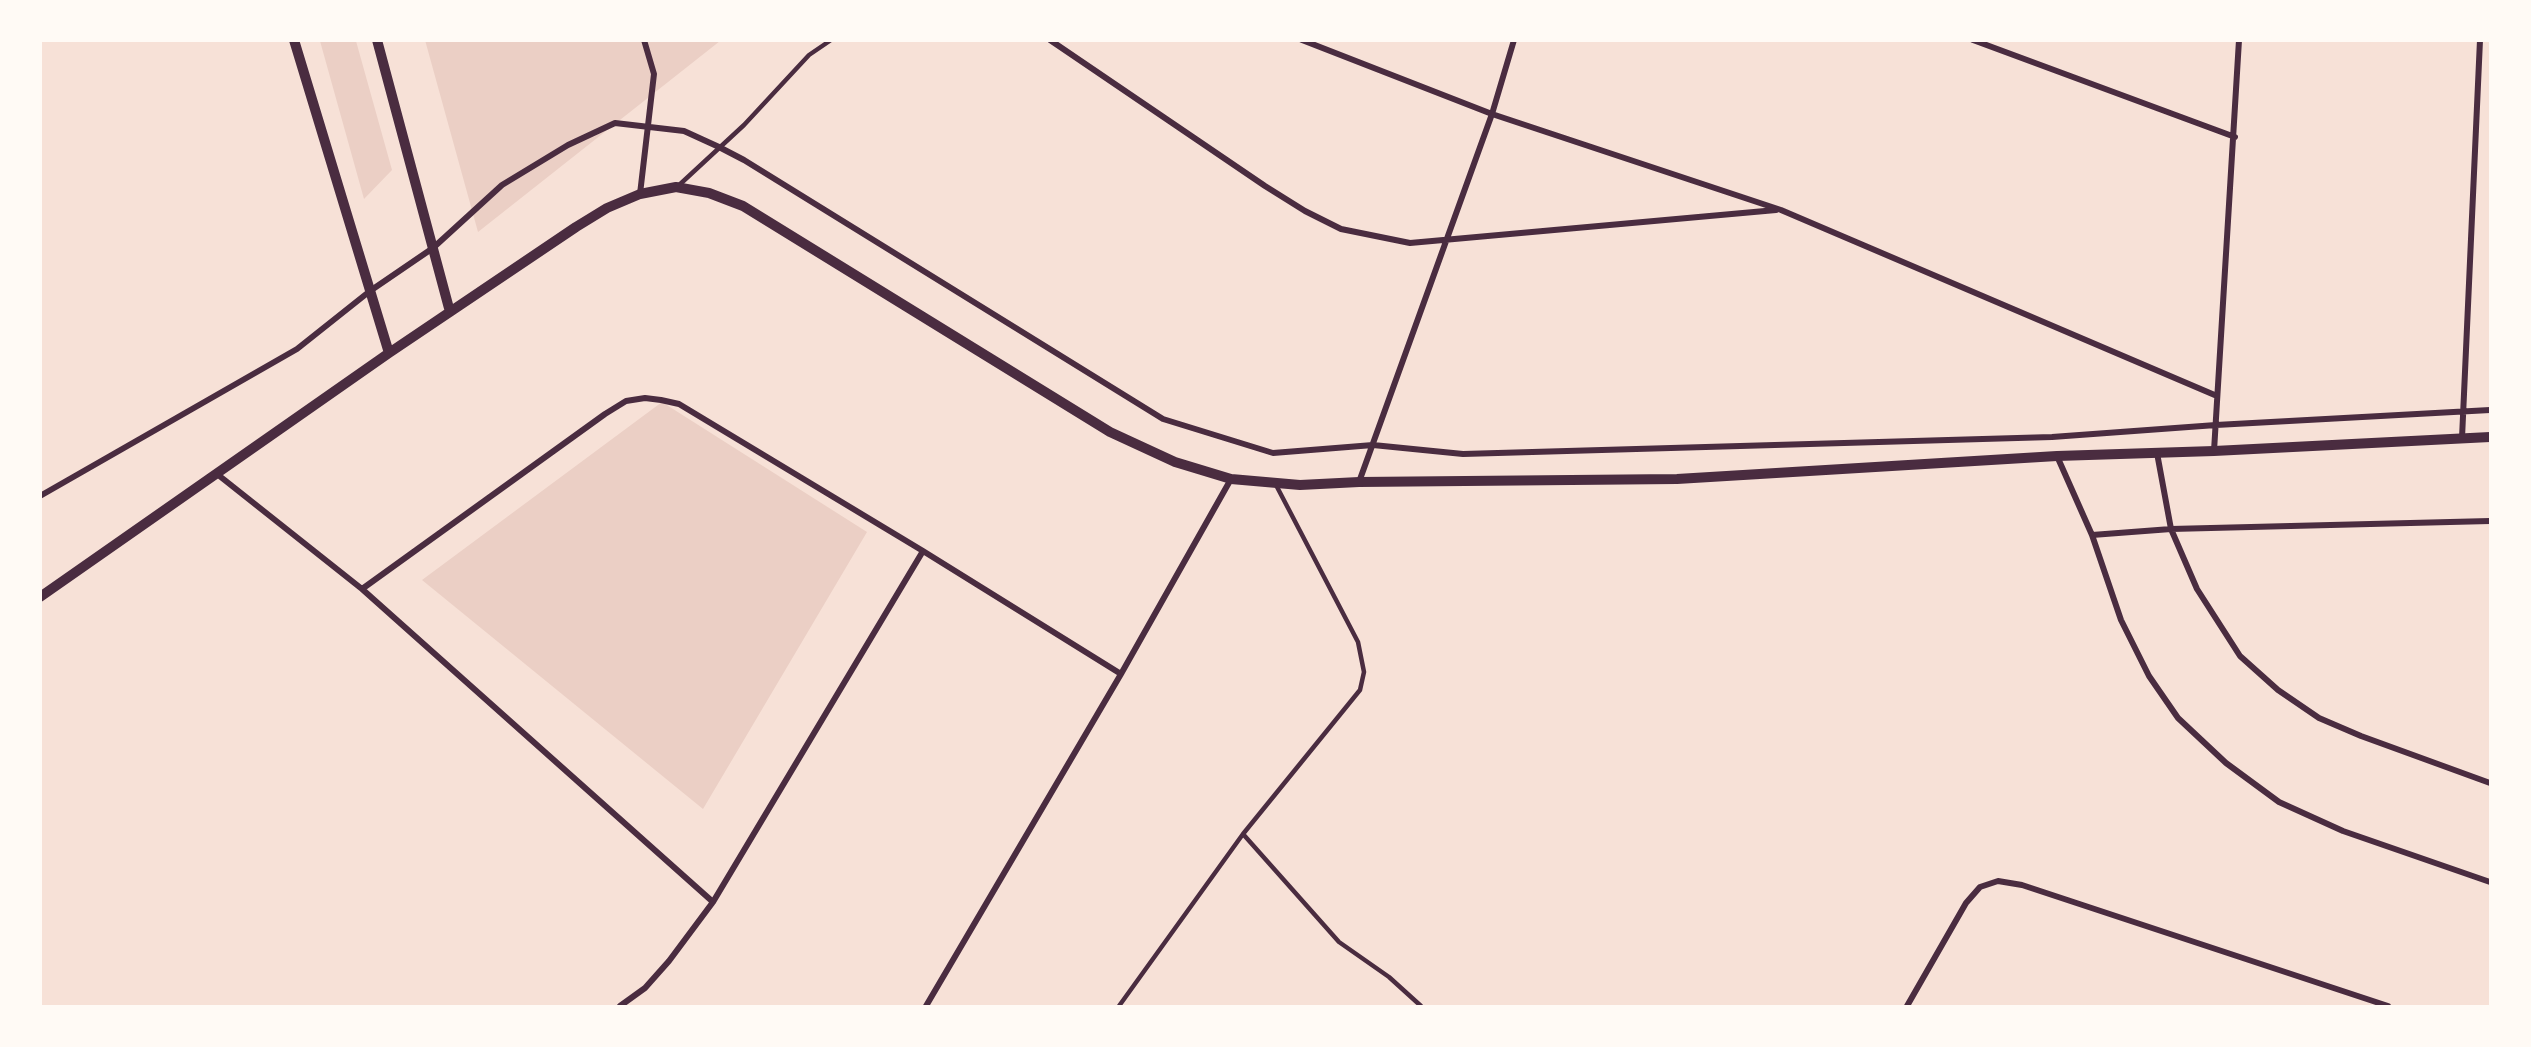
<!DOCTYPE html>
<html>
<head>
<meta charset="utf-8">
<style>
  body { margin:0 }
  #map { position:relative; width:2531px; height:1047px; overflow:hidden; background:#f7e1d7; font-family:Barlow,sans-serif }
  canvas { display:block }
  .frame { position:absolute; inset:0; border:42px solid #fffaf5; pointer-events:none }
</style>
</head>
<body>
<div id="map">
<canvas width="2531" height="1047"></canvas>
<div class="frame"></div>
</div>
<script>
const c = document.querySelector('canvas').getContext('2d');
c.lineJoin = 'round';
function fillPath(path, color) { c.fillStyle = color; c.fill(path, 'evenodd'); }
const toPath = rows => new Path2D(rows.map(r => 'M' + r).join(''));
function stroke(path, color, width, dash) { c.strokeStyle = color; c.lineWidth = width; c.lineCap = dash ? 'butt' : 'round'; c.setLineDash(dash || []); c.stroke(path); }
fillPath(toPath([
  [425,40,720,41,478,232],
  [320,41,356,41,392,170,364,199],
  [662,402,867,532,703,809,422,580]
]), '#ebcfc5');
stroke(toPath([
  [677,187,744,125,809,55,831,40],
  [1243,834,1339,942,1389,977,1421,1006],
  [1119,1006,1243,834,1360,690,1364,672,1358,642,1276,485]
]), '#4a2c40', 4.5);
stroke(toPath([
  [1050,40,1265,186,1305,211,1341,229,1410,243,1776,210],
  [1302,40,1492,114,1781,210,2217,396],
  [1973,40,2235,137],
  [640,194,654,74,644,40],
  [2462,438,2480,40],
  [2214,451,2239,40],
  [2157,453,2171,529,2197,589,2240,656,2278,690,2319,718,2361,736,2490,783],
  [2057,456,2092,535,2121,620,2149,676,2178,718,2226,763,2279,802,2343,831,2490,882],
  [217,474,362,589,713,902],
  [1359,482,1492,114,1514,40],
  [40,496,297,349,370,291,433,248,502,185,568,145,615,123,684,131,719,147,744,160,1163,419,1273,453,1373,445,1463,454,2052,437,2216,425,2490,410],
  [2092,535,2171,529,2490,521],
  [362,589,605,414,626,401,645,398,661,400,679,404,923,551,1121,674],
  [620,1006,645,988,669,961,713,902,923,551],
  [926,1006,1121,674,1231,479],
  [1907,1006,1966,903,1980,887,1998,881,2022,885,2388,1006]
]), '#4a2c40', 6);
stroke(toPath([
  [294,40,389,353],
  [377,40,450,312],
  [40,597,389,353,576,227,607,208,640,194,676,187,709,193,743,206,1110,432,1175,462,1231,479,1300,485,1359,482,1677,479,2057,456,2214,451,2490,437]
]), '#4a2c40', 10);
</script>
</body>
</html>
